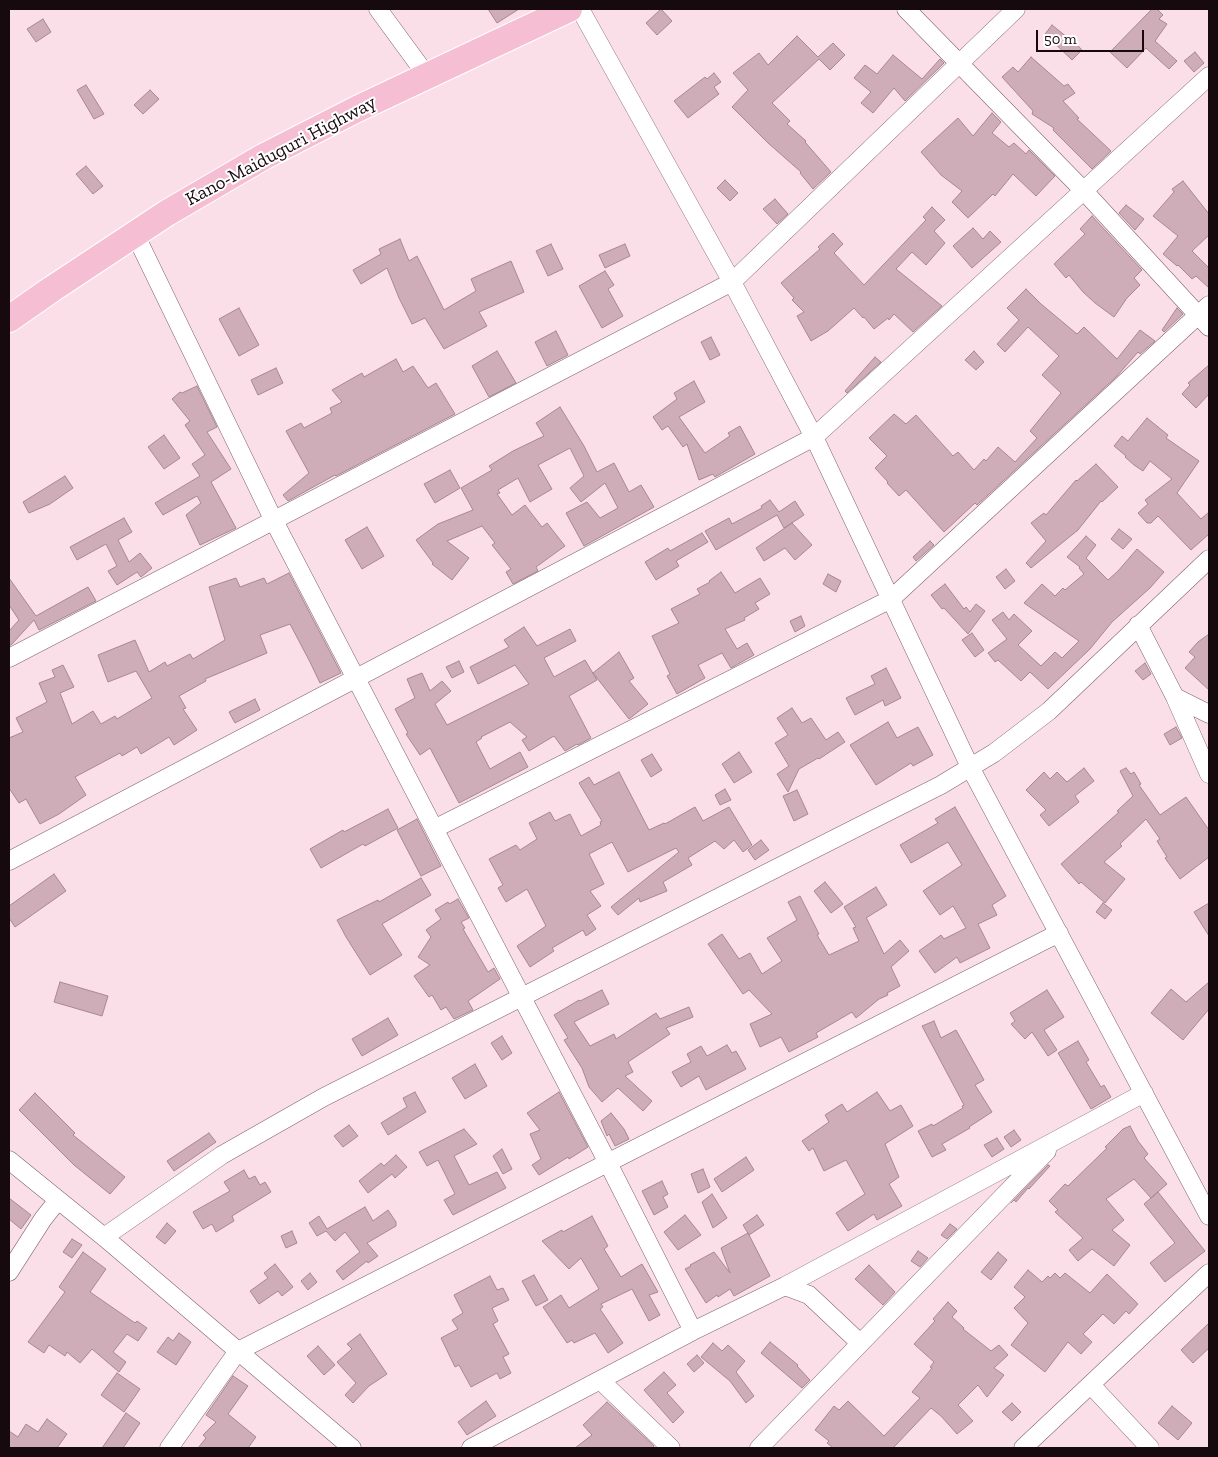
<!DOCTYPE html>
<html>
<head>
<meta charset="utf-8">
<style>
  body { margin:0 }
  #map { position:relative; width:1218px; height:1457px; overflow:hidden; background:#fbdfe8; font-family:"Zilla Slab",serif }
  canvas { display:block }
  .frame { position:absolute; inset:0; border:10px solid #160a0e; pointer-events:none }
  .scale { position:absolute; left:1036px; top:30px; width:108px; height:22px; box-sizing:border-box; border:2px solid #160a0e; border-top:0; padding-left:6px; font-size:15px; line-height:18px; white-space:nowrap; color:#160a0e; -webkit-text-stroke:4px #fff; paint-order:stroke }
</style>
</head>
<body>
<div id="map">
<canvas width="1218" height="1457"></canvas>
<div class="frame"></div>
<div class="scale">50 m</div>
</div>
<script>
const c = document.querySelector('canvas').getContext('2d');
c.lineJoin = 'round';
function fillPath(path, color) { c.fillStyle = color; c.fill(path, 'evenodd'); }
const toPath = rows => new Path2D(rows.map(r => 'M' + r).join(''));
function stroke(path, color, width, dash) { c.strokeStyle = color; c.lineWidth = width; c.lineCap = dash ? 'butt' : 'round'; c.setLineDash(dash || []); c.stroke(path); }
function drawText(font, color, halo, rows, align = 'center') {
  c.font = font + ' "Zilla Slab",serif'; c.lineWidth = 4; c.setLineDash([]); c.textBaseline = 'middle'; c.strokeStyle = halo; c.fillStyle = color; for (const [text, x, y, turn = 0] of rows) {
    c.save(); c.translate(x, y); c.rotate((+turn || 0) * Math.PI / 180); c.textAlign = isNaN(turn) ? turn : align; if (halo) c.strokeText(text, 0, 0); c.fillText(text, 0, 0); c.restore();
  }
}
const building = toPath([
  [488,9,519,9,497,23,488,9],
  [661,9,672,21,657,35,646,23,661,9],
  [1152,9,1157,9,1163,15,1159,19,1167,24,1155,41,1177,61,1169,69,1146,48,1127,68,1110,52,1152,9],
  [43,19,51,32,36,42,27,29,43,19],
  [1052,25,1068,38,1069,36,1082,50,1072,60,1045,34,1052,25],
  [797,36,818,57,833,43,845,55,830,70,819,59,772,103,790,121,787,124,806,141,805,142,831,172,813,189,800,173,801,172,768,143,732,107,748,90,733,73,759,53,768,65,797,36],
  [1195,52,1204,63,1194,72,1184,61,1195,52],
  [893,55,922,79,940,59,944,63,905,101,894,88,873,113,861,103,871,92,854,78,865,65,877,74,893,55],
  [1031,57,1064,86,1068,84,1075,93,1063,101,1079,118,1077,119,1111,151,1092,169,1053,130,1054,128,1032,114,1033,111,1002,77,1013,67,1018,72,1031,57],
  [714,73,721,82,714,87,719,94,688,118,674,101,705,77,707,79,714,73],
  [86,85,104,114,94,119,77,90,86,85],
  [150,90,159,99,143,114,134,105,150,90],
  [992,113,1001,122,992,133,1009,147,1014,143,1026,154,1029,150,1055,176,1036,196,1013,174,995,196,993,194,968,218,952,202,962,191,941,175,921,152,958,118,973,136,992,113],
  [86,166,103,186,93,194,76,174,86,166],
  [725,180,738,193,730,201,717,188,725,180],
  [1183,181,1209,214,1209,235,1192,251,1209,268,1209,288,1196,276,1192,279,1178,265,1177,266,1163,254,1178,236,1153,216,1174,192,1172,189,1183,181],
  [775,199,788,214,777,224,763,209,775,199],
  [1126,205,1144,219,1135,230,1119,213,1126,205],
  [932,207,945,220,934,231,945,243,926,265,912,252,896,269,942,306,913,332,894,314,889,320,888,318,874,329,864,317,863,318,854,308,828,331,811,341,797,316,804,312,792,300,794,298,781,283,820,249,818,247,833,233,843,244,834,253,864,285,926,220,923,217,932,207],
  [1092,216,1142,270,1134,278,1140,285,1127,298,1114,317,1095,303,1083,292,1069,275,1066,278,1054,264,1085,234,1080,229,1092,216],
  [973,228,983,239,990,231,1001,242,972,268,953,246,973,228],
  [400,239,409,261,417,256,444,310,476,291,471,279,511,261,524,292,479,312,487,326,444,349,425,318,412,324,399,298,387,268,361,284,353,270,381,254,379,249,400,239],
  [551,244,563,269,548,276,536,251,551,244],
  [625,244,630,256,605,268,599,255,625,244],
  [605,271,614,285,608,289,623,316,602,328,579,286,605,271],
  [1026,289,1041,304,1077,334,1084,327,1117,359,1140,330,1155,341,1140,354,1138,352,1117,376,1001,483,977,505,975,503,944,532,906,490,899,496,887,483,888,482,875,468,887,456,869,438,894,414,906,424,916,415,953,456,958,452,974,470,984,459,986,461,998,447,1015,462,1037,438,1030,431,1061,393,1042,375,1059,356,1028,327,1005,352,997,344,1019,320,1007,308,1026,289],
  [239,308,259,345,239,356,219,319,239,308],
  [1177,308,1183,314,1164,332,1162,330,1177,308],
  [556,331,568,355,547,366,535,342,556,331],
  [711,337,720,355,710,360,701,342,711,337],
  [497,351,516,383,489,397,472,366,497,351],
  [974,351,984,362,976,370,965,360,974,351],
  [875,357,881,362,847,393,845,391,875,357],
  [396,359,403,372,413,366,428,388,436,383,455,414,336,476,335,475,288,501,283,495,309,473,286,431,301,423,304,428,332,413,330,408,342,402,332,390,362,373,364,377,396,359],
  [1209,365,1209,394,1196,408,1182,394,1190,385,1188,383,1209,365],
  [276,368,283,383,258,395,251,380,276,368],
  [694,381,705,402,679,417,705,453,730,436,728,433,740,426,755,454,715,477,713,474,699,480,687,444,683,447,668,426,662,430,653,417,677,399,674,393,694,381],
  [197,386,217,427,207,432,231,469,211,482,236,528,200,545,186,515,201,503,197,496,163,515,155,503,200,476,192,464,205,455,185,425,190,421,172,399,180,392,182,393,197,386],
  [560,407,584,446,597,472,614,463,629,492,641,485,654,507,584,546,566,513,587,502,600,518,618,508,605,483,581,502,570,488,584,476,570,448,538,465,552,489,530,502,518,478,498,490,500,493,497,494,512,515,525,505,542,527,547,523,565,546,536,567,538,571,513,584,506,572,511,569,492,545,495,543,482,526,447,541,469,558,452,580,432,564,433,563,416,540,438,524,473,510,461,488,492,470,489,466,513,451,544,436,536,423,560,407],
  [1147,418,1168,435,1166,438,1199,461,1177,493,1201,519,1209,512,1209,534,1191,550,1158,516,1151,523,1147,523,1138,513,1148,504,1145,500,1172,479,1150,461,1143,471,1134,465,1125,457,1126,456,1114,446,1122,436,1128,441,1147,418],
  [164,435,180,458,164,469,148,447,164,435],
  [1096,464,1118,487,1102,502,1101,501,1078,530,1031,568,1026,563,1046,541,1031,523,1044,513,1046,515,1076,480,1077,481,1096,464],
  [450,470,460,488,435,503,424,484,450,470],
  [65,476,73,488,50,504,29,513,23,502,65,476],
  [770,500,779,512,795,501,804,515,784,528,777,515,716,550,705,531,729,518,732,524,762,508,761,506,770,500],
  [124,518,132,532,118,540,129,562,140,553,152,568,141,577,137,572,117,585,108,571,117,566,106,544,77,560,70,547,124,518],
  [792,523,812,545,795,560,785,548,764,561,756,548,792,523],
  [367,527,384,556,362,569,345,540,367,527],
  [1119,529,1132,539,1123,549,1111,539,1119,529],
  [702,533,708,542,676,561,679,566,656,580,645,562,668,548,670,551,702,533],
  [1086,536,1096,545,1086,558,1108,580,1118,571,1137,549,1164,572,1150,588,1112,622,1090,649,1048,689,1030,672,1021,681,998,660,995,662,988,653,1007,639,992,620,1003,612,1009,620,1014,614,1032,631,1018,645,1041,666,1055,652,1062,658,1079,641,1024,603,1042,584,1055,596,1063,588,1065,590,1084,574,1079,568,1080,567,1067,557,1086,536],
  [930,541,934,545,916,561,913,557,930,541],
  [1006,569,1015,581,1005,589,996,577,1006,569],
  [721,572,735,593,760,578,770,594,755,603,759,609,744,618,745,620,725,629,737,649,747,643,754,655,731,668,722,653,698,665,705,678,677,694,667,676,670,674,652,636,679,623,671,609,700,594,697,589,710,582,709,581,721,572],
  [289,573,341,673,320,683,310,662,290,624,260,635,267,653,205,679,206,681,179,696,186,708,183,709,197,730,174,745,169,737,141,754,137,747,122,756,120,753,75,777,86,795,59,814,40,824,26,799,19,803,9,788,9,738,23,732,16,718,47,702,39,683,55,677,52,670,63,665,74,687,60,693,72,724,93,711,101,724,115,716,117,719,152,698,136,671,108,682,98,655,135,640,149,672,165,662,167,666,190,654,193,659,225,640,209,587,236,578,240,587,264,578,267,584,289,573],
  [828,574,841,581,836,592,823,584,828,574],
  [9,578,36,616,88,587,96,601,39,630,34,620,12,644,9,646,9,631,19,620,9,605,9,578],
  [945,584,964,609,966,607,970,612,976,604,985,611,968,634,944,608,942,609,931,595,945,584],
  [801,616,805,626,795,632,790,621,801,616],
  [524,627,537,646,570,629,576,641,544,658,554,677,585,660,597,680,569,696,591,738,578,745,577,744,565,751,554,736,529,751,522,740,527,737,510,722,481,737,482,738,476,742,490,769,520,752,528,767,459,803,430,748,420,755,406,734,408,733,395,709,415,698,407,679,422,673,430,691,442,681,451,691,435,704,447,725,529,684,515,665,478,684,470,667,509,647,504,640,524,627],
  [972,633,984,650,975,657,962,640,972,633],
  [1209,634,1209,690,1185,668,1195,657,1189,652,1198,642,1209,634],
  [619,652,634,678,629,681,648,704,629,719,593,673,619,652],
  [459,661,464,672,452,678,446,667,459,661],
  [1145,663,1151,674,1143,680,1135,671,1145,663],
  [886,668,901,698,885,706,883,700,855,715,846,698,875,684,871,676,886,668],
  [255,699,260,710,235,723,229,712,255,699],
  [792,708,802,723,811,718,826,740,838,732,845,742,819,759,818,758,799,769,788,792,777,774,789,766,775,743,788,735,777,718,792,708],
  [888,722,897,738,918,727,933,755,913,766,911,763,876,785,850,745,888,722],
  [1176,727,1182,738,1170,745,1164,734,1176,727],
  [739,752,752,772,734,783,722,764,739,752],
  [652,754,662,770,651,777,641,760,652,754],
  [1084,768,1094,781,1075,796,1079,802,1049,826,1040,815,1046,810,1026,790,1044,772,1050,779,1057,772,1067,782,1084,768],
  [1126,768,1131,774,1134,772,1141,784,1139,785,1160,815,1186,797,1209,830,1209,857,1180,879,1165,858,1167,857,1157,841,1160,839,1146,819,1120,844,1122,846,1104,862,1125,879,1105,903,1081,882,1079,884,1061,864,1119,812,1117,811,1133,796,1120,771,1126,768],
  [619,772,649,830,664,823,665,824,695,807,703,821,729,807,752,845,743,852,734,840,724,849,715,841,688,858,692,865,663,882,667,891,640,902,639,898,618,915,611,907,679,852,676,848,628,872,612,842,589,854,604,884,590,891,601,906,587,915,596,929,586,936,583,930,552,948,554,951,530,967,517,946,546,926,527,889,506,902,498,888,503,885,489,859,516,845,520,850,537,839,529,823,550,812,555,821,570,814,581,836,601,825,600,822,602,821,579,783,589,777,594,785,619,772],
  [725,789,731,800,720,805,715,795,725,789],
  [797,790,808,814,794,821,783,796,797,790],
  [955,807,1006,896,992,905,997,915,978,924,990,948,960,963,957,957,935,973,919,951,941,935,944,939,966,928,953,906,940,915,923,891,962,865,948,842,911,863,900,845,938,823,935,819,955,807],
  [388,809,398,828,365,846,363,844,321,868,310,849,343,830,344,832,388,809],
  [417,819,441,866,421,876,397,830,417,819],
  [761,840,769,850,755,860,748,850,761,840],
  [54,874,66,891,15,927,9,918,9,906,54,874],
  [421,878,431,895,382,924,402,955,370,975,346,937,337,920,378,900,379,902,421,878],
  [825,882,843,904,831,913,814,891,825,882],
  [876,887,887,905,866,918,867,919,884,954,900,940,909,951,891,967,900,986,887,993,888,995,879,999,856,1018,852,1012,816,1033,818,1037,789,1052,781,1037,760,1047,750,1024,772,1014,749,990,743,994,708,944,722,934,739,959,750,953,762,974,782,961,767,938,797,920,788,902,800,896,819,934,817,935,829,955,859,941,853,928,856,927,844,907,876,887],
  [458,899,469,918,461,922,465,928,463,929,488,972,494,968,500,979,468,1001,473,1010,454,1019,446,1007,441,1010,432,995,429,997,414,976,430,965,418,957,431,937,426,930,441,919,435,910,448,902,449,904,458,899],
  [1103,903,1112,910,1105,919,1096,912,1103,903],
  [1209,903,1209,936,1194,912,1209,903],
  [60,982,108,996,102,1016,54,1002,60,982],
  [1209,982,1209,1009,1183,1040,1151,1013,1171,989,1186,1002,1209,982],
  [602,990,609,1004,574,1022,590,1046,614,1034,616,1039,656,1013,660,1019,689,1007,693,1017,666,1028,670,1034,628,1062,633,1072,625,1076,652,1101,643,1111,618,1088,602,1102,589,1087,582,1068,564,1040,568,1038,554,1015,579,1000,580,1001,602,990],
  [1047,990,1064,1017,1044,1030,1057,1050,1048,1056,1032,1032,1025,1039,1011,1024,1015,1021,1010,1013,1047,990],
  [388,1018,398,1035,362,1056,352,1039,388,1018],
  [934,1021,941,1038,956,1030,984,1080,975,1085,992,1112,969,1127,970,1128,942,1144,946,1150,932,1157,918,1131,932,1124,933,1126,963,1108,962,1106,964,1105,922,1026,934,1021],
  [502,1036,512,1053,502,1060,491,1043,502,1036],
  [1078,1041,1089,1060,1086,1062,1101,1087,1104,1085,1111,1097,1091,1109,1058,1053,1078,1041],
  [727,1045,732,1053,736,1051,746,1069,706,1090,699,1076,681,1087,672,1072,691,1062,687,1054,701,1046,707,1056,727,1045],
  [475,1064,487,1086,465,1099,452,1078,475,1064],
  [415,1092,426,1112,388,1135,381,1123,407,1107,403,1098,415,1092],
  [559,1092,588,1147,569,1159,568,1157,539,1175,532,1165,541,1159,530,1134,540,1130,527,1113,559,1092],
  [877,1092,890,1111,901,1105,913,1126,885,1144,899,1177,889,1184,902,1206,877,1220,874,1214,848,1231,836,1213,865,1194,846,1160,824,1171,813,1148,809,1151,802,1141,829,1122,825,1115,842,1104,847,1112,877,1092],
  [35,1093,75,1133,73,1135,125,1177,110,1194,74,1165,19,1110,35,1093],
  [611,1113,624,1129,629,1139,615,1146,609,1134,607,1136,601,1121,611,1113],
  [349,1125,358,1136,343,1147,334,1136,349,1125],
  [1130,1126,1138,1141,1148,1154,1144,1158,1167,1184,1151,1198,1134,1179,1106,1199,1124,1220,1112,1230,1130,1245,1114,1266,1092,1249,1078,1261,1069,1250,1083,1238,1055,1212,1058,1210,1049,1201,1065,1184,1068,1186,1107,1148,1105,1147,1123,1129,1130,1126],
  [464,1129,477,1144,454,1156,469,1185,497,1172,506,1188,453,1215,444,1200,455,1194,438,1160,427,1166,419,1152,464,1129],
  [1014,1130,1021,1140,1011,1147,1004,1137,1014,1130],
  [209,1133,216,1142,174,1171,167,1161,209,1133],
  [997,1138,1004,1149,992,1157,984,1145,997,1138],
  [502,1149,512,1169,503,1174,493,1156,502,1149],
  [396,1155,407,1167,395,1178,392,1174,368,1193,359,1181,381,1163,384,1166,396,1155],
  [746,1157,754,1170,722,1192,714,1179,746,1157],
  [1048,1165,1050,1166,1029,1189,1028,1188,1016,1202,1014,1200,1011,1203,1048,1165],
  [703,1169,710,1187,698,1193,691,1174,703,1169],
  [244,1170,249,1179,255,1176,260,1185,265,1182,271,1192,232,1216,234,1221,216,1232,212,1224,203,1229,193,1212,230,1191,224,1182,244,1170],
  [662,1181,668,1194,663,1197,668,1207,654,1215,642,1191,662,1181],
  [1158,1192,1205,1251,1165,1282,1150,1263,1175,1243,1144,1204,1158,1192],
  [712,1194,727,1218,713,1228,702,1202,712,1194],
  [9,1198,31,1215,21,1229,9,1219,9,1198],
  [365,1207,373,1221,388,1210,396,1222,396,1226,367,1243,378,1256,368,1263,367,1261,343,1280,336,1271,360,1252,345,1232,335,1241,326,1231,317,1236,309,1223,319,1216,327,1229,365,1207],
  [685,1215,701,1235,678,1250,664,1232,685,1215],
  [757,1215,764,1225,749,1235,743,1225,757,1215],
  [592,1216,608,1246,604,1249,621,1277,642,1264,658,1292,649,1295,660,1315,649,1321,632,1289,601,1304,603,1307,600,1309,623,1343,608,1353,595,1333,574,1343,572,1340,567,1343,543,1307,561,1295,569,1308,599,1289,581,1258,569,1269,542,1241,562,1230,563,1232,592,1216],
  [167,1223,176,1231,165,1244,156,1237,167,1223],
  [950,1224,957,1229,947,1239,941,1235,950,1224],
  [292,1231,297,1243,286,1248,281,1236,292,1231],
  [748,1233,770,1276,734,1296,730,1289,718,1297,717,1295,706,1303,685,1269,691,1266,690,1265,714,1252,730,1273,721,1248,748,1233],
  [72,1239,82,1245,72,1258,63,1252,72,1239],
  [918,1251,928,1258,920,1267,911,1261,918,1251],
  [83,1252,106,1269,90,1292,135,1323,137,1321,147,1328,138,1341,127,1334,113,1352,126,1362,119,1372,92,1349,80,1363,67,1352,65,1356,49,1345,44,1353,28,1342,65,1292,59,1287,83,1252],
  [998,1252,1007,1260,991,1280,981,1272,998,1252],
  [275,1264,293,1287,282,1296,278,1291,259,1304,250,1291,268,1278,264,1273,275,1264],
  [869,1265,895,1292,883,1305,855,1279,869,1265],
  [1028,1270,1042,1282,1048,1276,1050,1278,1055,1273,1060,1278,1065,1273,1090,1293,1107,1274,1138,1304,1129,1314,1126,1311,1114,1324,1103,1314,1083,1334,1092,1342,1081,1354,1068,1342,1045,1372,1011,1345,1028,1323,1014,1308,1025,1297,1014,1287,1028,1270],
  [310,1273,317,1282,308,1290,301,1281,310,1273],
  [534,1275,548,1300,536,1306,522,1281,534,1275],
  [490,1276,497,1290,503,1288,509,1300,492,1308,498,1321,493,1324,509,1354,503,1357,511,1373,500,1379,497,1373,471,1387,459,1365,455,1367,441,1338,458,1329,452,1320,463,1313,454,1295,490,1276],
  [948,1302,957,1311,952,1317,964,1328,963,1329,991,1351,999,1345,1008,1355,994,1368,1004,1375,987,1397,978,1385,958,1405,973,1421,957,1434,941,1416,931,1408,894,1447,896,1448,833,1448,827,1443,829,1441,815,1430,834,1406,839,1410,848,1401,884,1436,920,1398,912,1392,932,1368,930,1367,934,1362,914,1344,935,1321,933,1319,948,1302],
  [1209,1323,1209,1348,1193,1363,1181,1350,1209,1323],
  [179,1333,191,1342,176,1365,157,1352,168,1337,173,1341,179,1333],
  [360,1334,387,1374,369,1386,353,1403,345,1395,356,1383,337,1362,352,1349,347,1344,360,1334],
  [770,1342,798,1365,797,1366,810,1380,802,1388,761,1353,770,1342],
  [713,1343,722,1351,728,1345,745,1361,736,1372,754,1396,746,1403,730,1381,701,1357,713,1343],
  [318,1346,335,1365,324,1375,307,1356,318,1346],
  [697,1355,704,1363,694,1372,687,1364,697,1355],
  [664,1372,676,1385,667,1393,684,1412,673,1423,644,1390,664,1372],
  [117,1373,140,1389,124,1412,101,1395,117,1373],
  [233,1376,248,1386,228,1414,256,1437,248,1448,198,1448,206,1438,203,1435,216,1422,206,1415,233,1376],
  [486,1401,496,1416,467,1435,458,1422,486,1401],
  [607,1402,654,1446,652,1448,575,1448,592,1435,583,1425,607,1402],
  [1012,1403,1021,1412,1012,1421,1002,1412,1012,1403],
  [1172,1406,1192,1423,1178,1440,1158,1423,1172,1406],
  [126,1413,140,1423,123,1448,102,1448,126,1413],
  [47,1419,67,1434,57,1448,9,1448,9,1431,18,1437,26,1424,38,1432,47,1419]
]);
fillPath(building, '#cfadb8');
stroke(building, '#a88792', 1);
const minor = toPath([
  [378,9,427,76],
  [580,9,732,282,814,437,970,767,1209,1216],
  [906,9,1084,191,1209,327],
  [135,234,274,521,608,1163,693,1331],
  [1138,625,1175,697,1209,774],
  [9,658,732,282,1016,9],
  [1175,697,1209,714],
  [434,829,891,599,1209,305],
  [9,861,814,437,1209,76],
  [9,1160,104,1237,352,1448],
  [104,1237,222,1155,324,1097,941,785,994,753,1049,711,1209,559],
  [9,1272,43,1219,58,1200],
  [785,1286,809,1295,860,1343],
  [600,1380,671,1448],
  [1091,1385,1150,1448],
  [169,1448,238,1351,1059,933],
  [471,1448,693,1331,785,1286,1144,1093],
  [759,1448,1047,1151],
  [1023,1448,1209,1273]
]);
const highway = toPath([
  [9,319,52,289,167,213,263,157,357,109,569,9]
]);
stroke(minor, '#81636d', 19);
stroke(highway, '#fff', 28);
stroke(minor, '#fff', 18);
stroke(highway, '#f6bed2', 26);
drawText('19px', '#160a0e', '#fff', [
  ["Kano-Maiduguri Highway",281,151,-28]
]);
</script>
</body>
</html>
